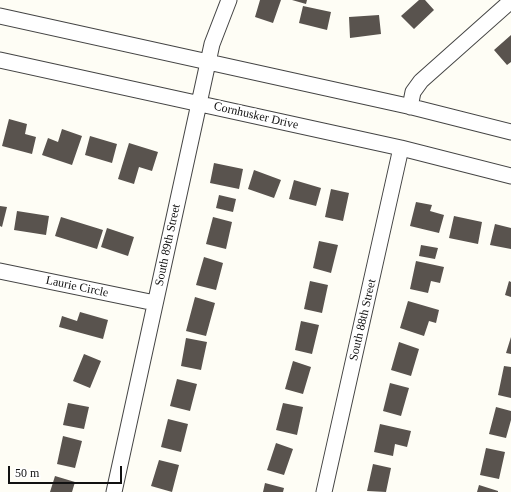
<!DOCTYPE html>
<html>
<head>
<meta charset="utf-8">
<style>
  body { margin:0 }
  #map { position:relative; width:511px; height:492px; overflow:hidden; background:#fefdf5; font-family:Georgia,serif }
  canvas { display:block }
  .scale { position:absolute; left:8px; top:466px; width:114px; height:18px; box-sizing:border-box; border:2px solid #111; border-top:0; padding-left:5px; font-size:12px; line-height:14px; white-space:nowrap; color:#111; -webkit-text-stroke:3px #fff; paint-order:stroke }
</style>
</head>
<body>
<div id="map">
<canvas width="511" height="492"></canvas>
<div class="scale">50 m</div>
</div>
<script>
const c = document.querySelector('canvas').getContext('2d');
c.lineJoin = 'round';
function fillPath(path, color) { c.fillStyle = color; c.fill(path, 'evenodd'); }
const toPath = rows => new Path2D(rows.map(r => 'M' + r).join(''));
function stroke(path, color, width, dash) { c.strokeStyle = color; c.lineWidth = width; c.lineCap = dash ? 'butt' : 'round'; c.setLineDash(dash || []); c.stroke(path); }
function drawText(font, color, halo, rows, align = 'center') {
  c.font = font + ' Georgia,serif'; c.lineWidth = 4; c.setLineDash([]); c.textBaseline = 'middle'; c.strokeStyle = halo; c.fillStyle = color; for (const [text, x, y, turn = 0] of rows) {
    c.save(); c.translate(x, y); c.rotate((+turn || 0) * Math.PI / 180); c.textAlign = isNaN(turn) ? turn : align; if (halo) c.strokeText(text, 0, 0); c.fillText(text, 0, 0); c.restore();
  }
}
fillPath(toPath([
  [260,0,281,0,273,23,255,17],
  [292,0,307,0,306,4],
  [419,0,425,0,434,10,414,29,401,16],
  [303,6,331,12,327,30,299,23],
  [379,15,381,34,350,38,349,17],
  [511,35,511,62,507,65,494,50],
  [9,119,27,124,25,134,36,137,32,154,2,146],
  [62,129,82,136,72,165,42,155,48,138,58,142],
  [90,136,117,144,112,163,85,155],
  [129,143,158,152,152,171,139,167,134,184,118,179],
  [214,163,243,169,239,189,210,183],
  [254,170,281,180,274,198,248,189],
  [294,180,321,188,316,206,289,199],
  [331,189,349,193,343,221,325,217],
  [219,195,236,199,233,212,216,208],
  [416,202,432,205,430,211,444,215,439,233,410,226],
  [0,206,7,207,2,227,0,226],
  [17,211,49,216,46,235,14,230],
  [454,216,482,222,478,244,449,238],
  [61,217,103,230,97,249,55,236],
  [213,217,232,222,226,249,206,244],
  [495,224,511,228,511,249,490,245],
  [107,228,134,237,128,256,101,247],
  [319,241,338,245,331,273,313,268],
  [421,245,438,248,435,259,419,256],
  [204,257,223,263,216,290,196,285],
  [416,261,444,267,440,283,431,281,428,293,410,289],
  [310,281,328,285,322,313,304,309],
  [509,281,511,282,511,297,505,295],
  [195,297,215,303,206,336,186,331],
  [408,301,439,310,436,323,429,321,424,336,400,328],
  [80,312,108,320,103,339,59,327,62,316,77,321],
  [301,321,319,325,312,354,295,350],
  [511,337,511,354,506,353],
  [186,338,207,342,201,370,181,366],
  [399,342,419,349,411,376,391,370],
  [84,354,101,361,90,388,73,381],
  [293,361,311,367,303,394,285,389],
  [504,366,511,367,511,398,498,395],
  [177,379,197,384,190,411,170,406],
  [390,383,409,388,401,416,383,411],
  [68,403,89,407,84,429,63,425],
  [283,403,303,407,297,435,276,430],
  [496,407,511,411,511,420,506,438,489,434],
  [168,419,188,424,181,452,161,447],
  [380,424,411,431,407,447,395,444,393,456,374,452],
  [63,436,82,441,75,468,57,464],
  [276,443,293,449,284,475,267,470],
  [486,448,505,452,499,479,480,475],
  [159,460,179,465,172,492,151,486],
  [373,464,391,468,386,492,367,491],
  [55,476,75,482,72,492,50,492],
  [265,483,284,488,283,492,263,492],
  [479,485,498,491,498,492,477,492]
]), '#59534e');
const minor = toPath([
  [0,16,412,107,511,132],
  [0,60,401,148,511,176],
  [410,107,413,92,421,81,511,1],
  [0,271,155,303],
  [114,492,212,44,229,0],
  [324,492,401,148]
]);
stroke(minor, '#444', 17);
stroke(minor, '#fff', 15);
drawText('12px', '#111', '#fff', [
  ["Cornhusker Drive",256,116,13],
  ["South 89th Street",168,245,-78],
  ["Laurie Circle",77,287,12],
  ["South 88th Street",363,320,-77]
]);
</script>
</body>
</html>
